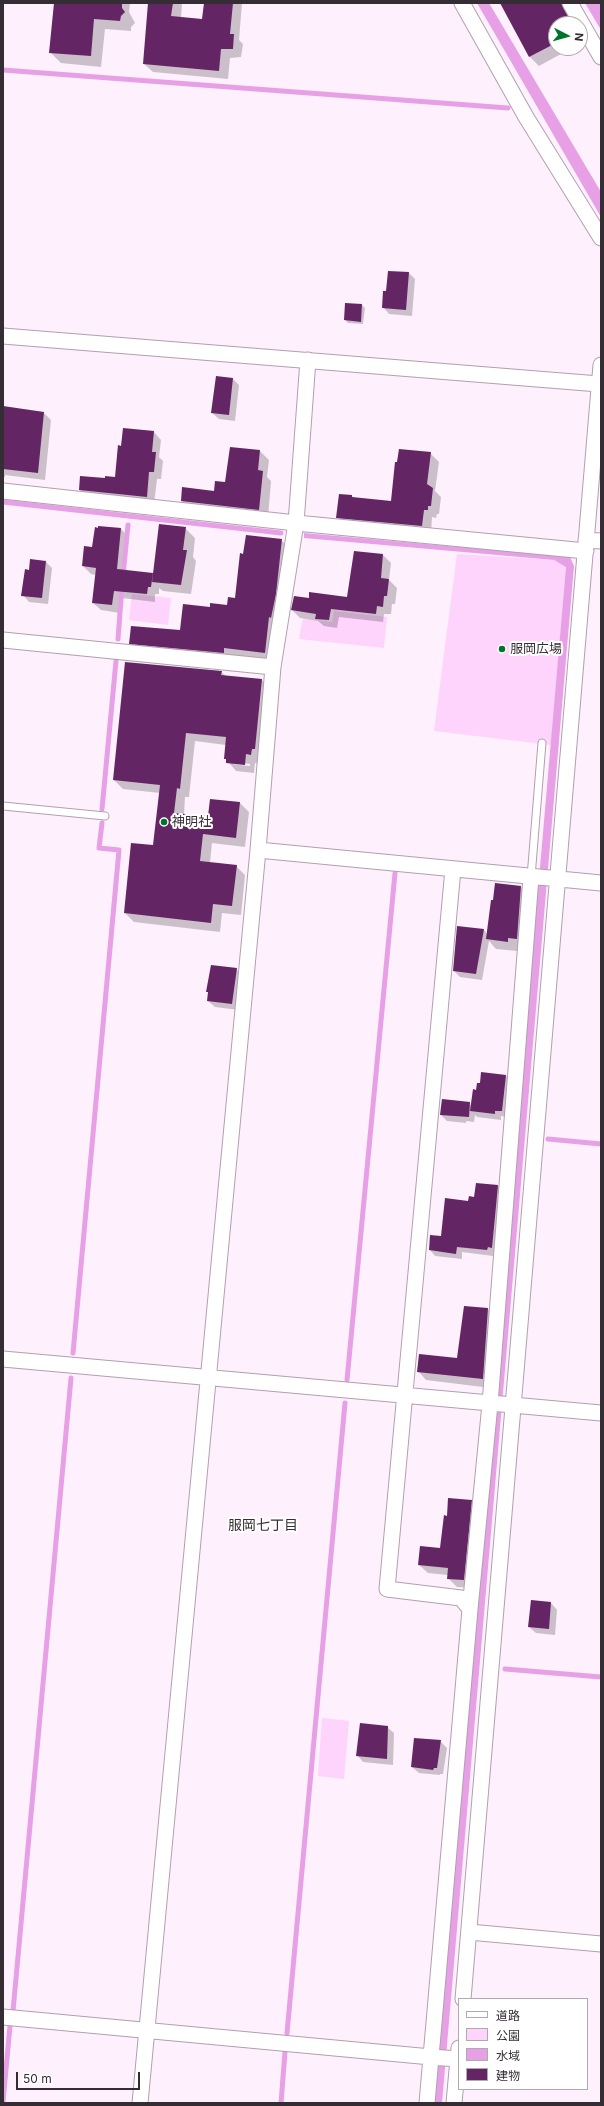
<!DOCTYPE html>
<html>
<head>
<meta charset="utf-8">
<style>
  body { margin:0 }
  #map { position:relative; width:604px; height:2106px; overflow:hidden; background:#fef0fd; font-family:Inter,"Noto Sans JP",sans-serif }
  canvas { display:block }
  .frame { position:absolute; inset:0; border:4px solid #342d34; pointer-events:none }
  .legend { position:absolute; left:458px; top:1998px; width:130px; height:92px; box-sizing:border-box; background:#fff; border:1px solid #aeabae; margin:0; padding:5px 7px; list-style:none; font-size:12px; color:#342d34 }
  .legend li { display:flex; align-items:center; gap:8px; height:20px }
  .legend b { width:20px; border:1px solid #aeabae }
  .north { position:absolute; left:548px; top:16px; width:40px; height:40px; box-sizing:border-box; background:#fff; border:1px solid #aeabae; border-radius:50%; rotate:96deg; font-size:11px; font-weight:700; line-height:16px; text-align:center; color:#342d34 }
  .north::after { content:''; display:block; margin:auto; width:14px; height:18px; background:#007529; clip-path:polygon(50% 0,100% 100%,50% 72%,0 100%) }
  .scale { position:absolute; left:16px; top:2072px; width:124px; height:18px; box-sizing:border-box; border:2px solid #342d34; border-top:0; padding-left:5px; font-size:12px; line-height:14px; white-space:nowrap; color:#342d34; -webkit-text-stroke:3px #fff; paint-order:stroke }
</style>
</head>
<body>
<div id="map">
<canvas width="604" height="2106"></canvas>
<div class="frame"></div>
<ul class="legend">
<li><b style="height:5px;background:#fff"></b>道路</li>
<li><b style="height:11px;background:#fed3fc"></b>公園</li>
<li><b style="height:11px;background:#e7a0e5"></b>水域</li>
<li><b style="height:11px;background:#642564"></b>建物</li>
</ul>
<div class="north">N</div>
<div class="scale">50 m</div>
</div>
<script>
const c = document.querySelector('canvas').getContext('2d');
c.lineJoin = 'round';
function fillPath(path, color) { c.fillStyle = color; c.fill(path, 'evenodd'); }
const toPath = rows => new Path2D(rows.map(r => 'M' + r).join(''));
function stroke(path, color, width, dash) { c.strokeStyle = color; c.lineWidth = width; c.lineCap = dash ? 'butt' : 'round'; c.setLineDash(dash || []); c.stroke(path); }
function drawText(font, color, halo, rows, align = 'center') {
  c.font = font + ' Inter,"Noto Sans JP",sans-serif'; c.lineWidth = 4; c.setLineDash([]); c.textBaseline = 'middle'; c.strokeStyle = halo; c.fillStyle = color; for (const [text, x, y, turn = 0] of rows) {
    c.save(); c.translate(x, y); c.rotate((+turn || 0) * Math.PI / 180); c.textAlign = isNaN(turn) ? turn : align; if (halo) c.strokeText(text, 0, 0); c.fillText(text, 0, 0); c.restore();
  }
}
fillPath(toPath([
  [457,554,554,560,566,567,551,745,434,731],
  [132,594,171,598,168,625,129,620],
  [334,611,387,617,384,648,299,639,303,619,332,622],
  [322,1718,349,1721,344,1779,318,1776]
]), '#fed3fc');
fillPath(toPath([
  [477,3,489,3,601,192,601,217],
  [585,3,601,3,601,30],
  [304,533,570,557,574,566,442,2103,433,2103,566,567,554,560,304,538]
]), '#e7a0e5');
fillPath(toPath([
  [55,3,130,3,129,12,135,23,131,27,131,31,105,29,101,67,61,63,50,52],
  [149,3,182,3,181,18,203,20,205,3,242,3,239,40,243,44,241,57,230,58,228,79,153,72,144,64],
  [501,3,566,3,575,24,556,24,556,48,572,48,539,66,530,57],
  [580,33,585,41,580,44],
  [409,273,415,279,412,316,389,314,383,307,387,292],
  [362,305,365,308,363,324,348,323,345,320],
  [233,379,239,385,235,421,219,419,212,413],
  [3,407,44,413,51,420,45,480,5,475,5,477,3,477],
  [154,432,161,440,159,457,163,461,161,479,157,479,154,504,88,498,80,490,106,480,116,479,122,447],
  [260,451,269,460,267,477,271,481,268,518,191,510,182,501,215,492],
  [430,453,439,462,435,491,441,497,439,514,437,514,436,518,432,517,431,534,345,526,337,517,352,496,354,498,392,502],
  [99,527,121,529,129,537,125,571,154,575,185,528,195,538,193,557,196,561,191,594,163,591,159,588,159,594,155,594,155,602,122,598,120,613,101,610,93,603,96,575,91,574,83,566,93,548],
  [281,540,290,549,273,661,139,652,130,643,181,631,211,608,228,606,236,599,244,555],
  [383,555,391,563,389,580,397,588,395,604,392,604,391,614,384,614,383,622,339,617,337,628,324,626,318,621,300,618,292,610,309,599,348,598],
  [46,562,52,568,48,604,29,602,23,595,30,571],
  [221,672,226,676,262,680,271,689,260,764,255,763,254,773,236,771,225,758,226,745,195,741,189,797,185,797,184,815,209,818,240,803,249,812,245,847,212,843,210,863,236,866,245,875,241,915,222,913,220,932,134,922,125,913,154,846,160,793,123,789,114,780],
  [233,762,250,764,250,766,233,764],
  [521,887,530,897,526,948,517,948,517,951,496,949,489,941,482,980,460,977,454,971,484,930,487,934],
  [236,969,242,975,239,1010,215,1007,208,1001],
  [506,1076,512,1082,508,1117,501,1116,501,1120,477,1117,475,1115,474,1122,466,1121,466,1123,447,1121,441,1115,442,1100,472,1105,477,1091],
  [498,1186,503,1192,498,1253,493,1252,493,1256,462,1252,462,1259,435,1256,430,1250,469,1202],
  [465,1307,488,1309,497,1318,491,1388,426,1380,418,1371,458,1359],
  [471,1501,480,1510,472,1588,457,1587,448,1578,448,1575,428,1573,419,1565,441,1549,448,1517],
  [551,1603,557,1610,555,1635,536,1633,529,1627],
  [387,1727,394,1733,393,1765,363,1762,357,1755],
  [440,1741,447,1748,443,1774,440,1774,440,1775,419,1773,412,1767]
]), '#0003');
stroke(toPath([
  [3,70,508,108],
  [3,502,281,533],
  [123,576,128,525],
  [118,639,122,586],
  [102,809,116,661],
  [548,1139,601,1144],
  [73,1353,119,850,99,848,102,823],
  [347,1380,395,873],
  [505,1669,601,1677],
  [13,2011,71,1378],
  [287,2033,345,1403],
  [3,2102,10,2026],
  [281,2103,285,2052]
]), '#e7a0e5', 5);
fillPath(toPath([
  [54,3,122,4,122,8,125,12,121,16,120,21,94,19,91,56,49,53],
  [148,3,173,3,171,16,202,19,204,3,233,3,230,34,234,34,233,49,221,49,219,71,143,64],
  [500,3,561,3,572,24,556,24,556,43,529,57],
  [388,271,409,272,406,310,382,308,383,291,386,291],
  [345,303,362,304,361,322,344,320],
  [216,376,233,378,229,415,211,413],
  [3,406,44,412,38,473,3,469],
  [123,428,154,431,152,452,156,452,154,472,149,472,147,497,79,490,80,476,105,478,105,476,115,477,118,445,121,446],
  [230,447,260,450,258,470,263,471,259,510,181,501,182,487,214,491,215,481,225,482],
  [399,449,431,452,427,484,433,488,431,506,428,506,428,510,424,510,422,526,336,518,339,494,352,495,352,497,391,501,395,462,397,462],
  [159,524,186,527,183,550,187,550,181,585,152,582],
  [98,526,121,528,117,569,153,573,151,587,148,587,147,594,114,591,112,605,92,603,96,568,82,566,84,546,92,547,95,527,98,528],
  [246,535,282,539,276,594,271,618,269,617,265,653,224,648,224,653,129,644,131,626,180,630,183,604,210,607,210,603,227,605,228,597,235,598,240,553,243,554],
  [354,551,383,554,381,578,389,579,387,596,384,596,383,607,377,606,376,614,331,609,329,620,315,619,316,614,291,610,294,596,309,598,309,592,347,597],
  [30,559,46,561,42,598,21,596,25,569,29,570],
  [125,662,222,671,221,675,262,679,255,749,252,749,251,755,246,754,245,765,226,763,226,759,224,759,226,737,186,733,180,789,177,788,174,813,208,816,210,799,240,802,236,838,203,834,200,861,237,865,232,906,213,904,211,923,124,913,131,843,153,845,160,785,113,780],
  [495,883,521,886,517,939,508,938,508,942,486,939,491,900,493,900],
  [457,926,484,929,476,974,453,971],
  [211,965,237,968,232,1004,207,1001,208,992,206,992],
  [481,1072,506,1075,502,1111,495,1111,495,1114,470,1111,473,1089,476,1090,477,1083,480,1083],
  [442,1099,470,1102,469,1117,440,1115],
  [476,1183,498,1185,492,1248,488,1247,487,1250,457,1247,456,1254,429,1250,430,1235,441,1236,445,1198,468,1201,469,1196,474,1197],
  [464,1306,488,1308,483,1379,417,1372,419,1354,457,1358],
  [448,1498,472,1500,464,1580,447,1579,448,1568,418,1565,420,1546,440,1548,444,1515,447,1516],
  [531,1600,551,1602,549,1629,528,1627],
  [360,1723,388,1726,387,1759,356,1756],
  [414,1738,441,1740,437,1768,434,1768,433,1770,411,1767]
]), '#642564');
const service = toPath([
  [3,806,105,816],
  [531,877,542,743]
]);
const minor = toPath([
  [462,3,526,117,601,238],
  [570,3,601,57],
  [3,336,599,384],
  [3,491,296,523,586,551],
  [586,540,601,541],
  [3,640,273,667],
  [258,850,601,883],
  [3,1359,601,1413],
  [470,1609,490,1404,531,877],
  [469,1932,601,1944],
  [463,1999,601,365],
  [3,2017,431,2057,470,1609,461,1598,387,1589,453,869],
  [140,2103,258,850,273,667,296,523,308,360],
  [427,2103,431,2057,458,2059],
  [454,2103,459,2048]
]);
stroke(service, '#b0a0af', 9);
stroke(minor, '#b0a0af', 17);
stroke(service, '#fff', 7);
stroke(minor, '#fff', 15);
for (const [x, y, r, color] of [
  [502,649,4,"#007529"],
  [164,822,4,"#007529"]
]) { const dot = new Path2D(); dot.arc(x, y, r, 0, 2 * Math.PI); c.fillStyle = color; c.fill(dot); stroke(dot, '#fff', 1.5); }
drawText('13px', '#342d34', '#fff', [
  ["服岡広場",510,649],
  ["神明社",172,822]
], 'left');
drawText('14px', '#342d34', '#fff', [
  ["服岡七丁目",263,1526]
]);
</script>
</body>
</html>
